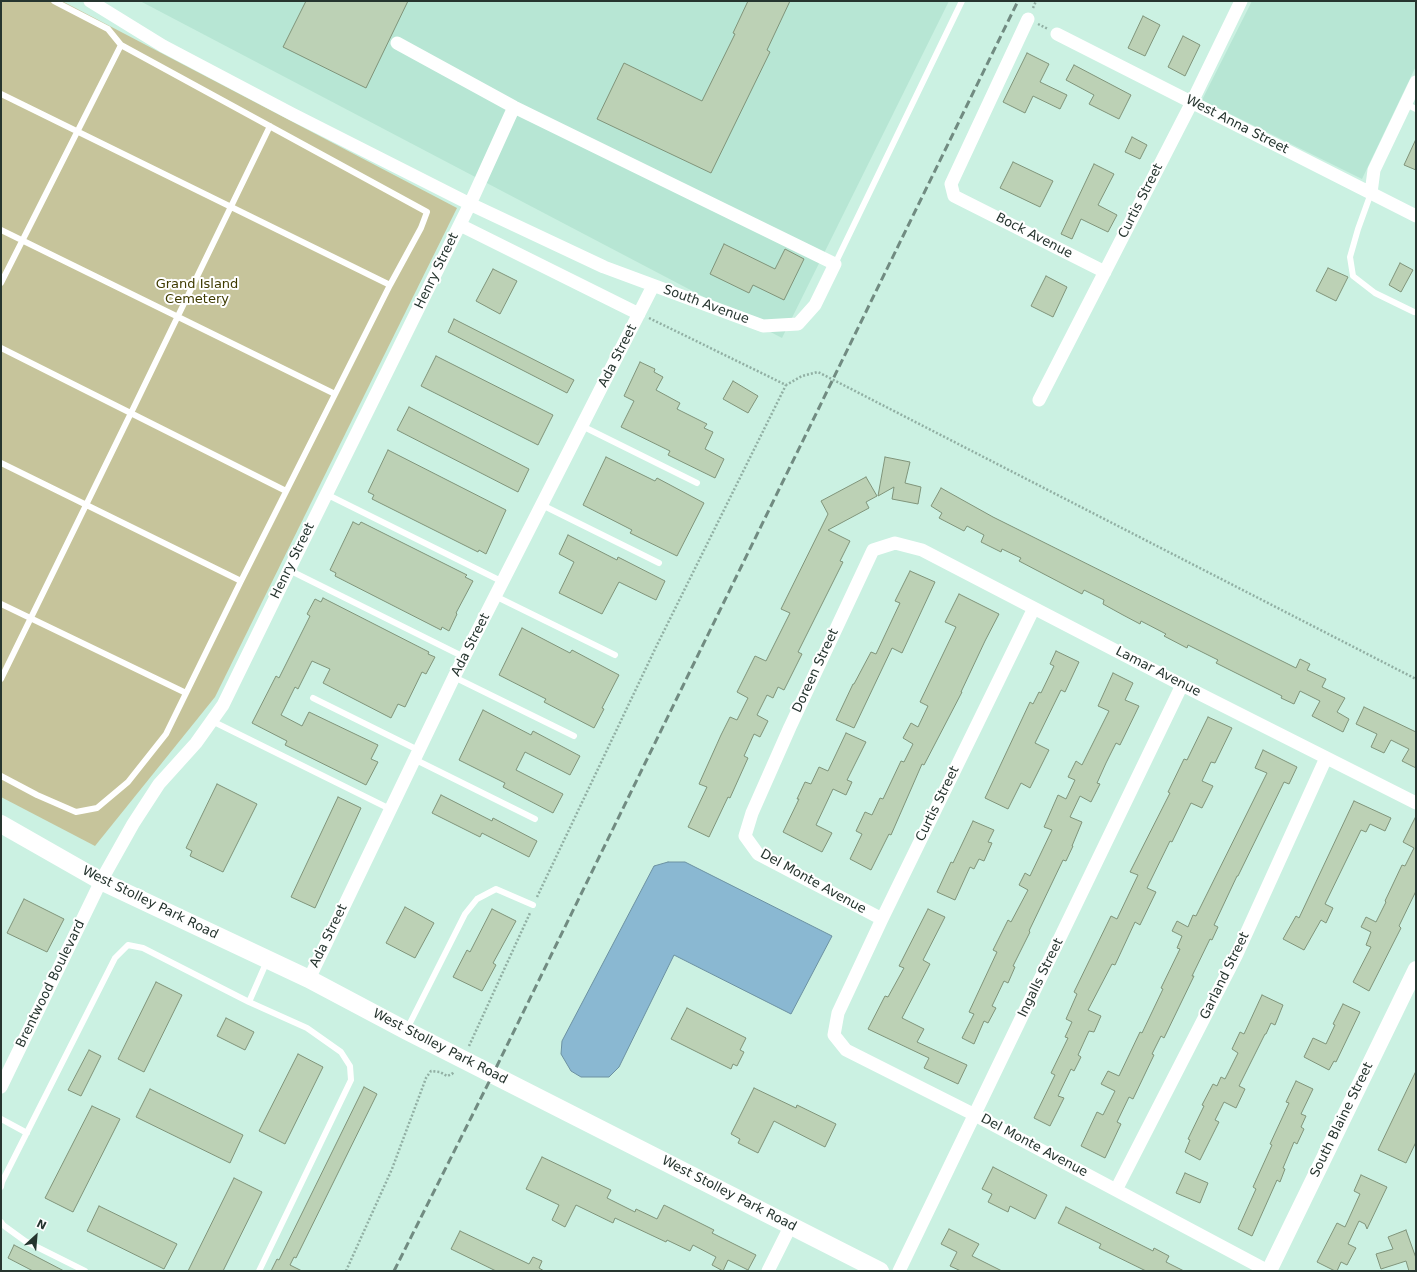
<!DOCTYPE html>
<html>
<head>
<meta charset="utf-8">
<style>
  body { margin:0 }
  #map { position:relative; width:1417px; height:1272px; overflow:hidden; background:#cbf1e2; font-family:"DejaVu Sans",sans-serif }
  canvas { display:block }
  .frame { position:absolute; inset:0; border:2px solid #26352f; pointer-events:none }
  .north { position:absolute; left:16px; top:1216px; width:40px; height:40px; -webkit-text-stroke:3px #fff; paint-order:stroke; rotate:26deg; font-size:11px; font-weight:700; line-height:16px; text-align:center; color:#26352f }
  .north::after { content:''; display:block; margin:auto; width:14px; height:18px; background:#26352f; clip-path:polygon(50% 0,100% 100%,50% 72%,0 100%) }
</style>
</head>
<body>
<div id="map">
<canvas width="1417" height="1272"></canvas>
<div class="frame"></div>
<div class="north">N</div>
</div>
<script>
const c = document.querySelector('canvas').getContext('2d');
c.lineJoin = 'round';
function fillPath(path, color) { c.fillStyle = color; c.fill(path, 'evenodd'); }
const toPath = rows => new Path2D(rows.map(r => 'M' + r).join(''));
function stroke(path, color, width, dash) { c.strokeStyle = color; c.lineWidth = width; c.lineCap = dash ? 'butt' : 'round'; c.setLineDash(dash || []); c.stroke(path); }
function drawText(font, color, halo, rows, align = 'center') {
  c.font = font + ' "DejaVu Sans",sans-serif'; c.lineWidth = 4; c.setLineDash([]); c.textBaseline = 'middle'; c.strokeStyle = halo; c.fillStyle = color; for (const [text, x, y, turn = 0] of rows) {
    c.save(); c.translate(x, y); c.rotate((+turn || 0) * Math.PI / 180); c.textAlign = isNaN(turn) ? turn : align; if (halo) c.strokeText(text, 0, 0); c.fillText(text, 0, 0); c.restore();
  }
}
fillPath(toPath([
  [140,1,949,1,782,338],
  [1252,1,1416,1,1416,66,1362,179,1202,100]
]), '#b7e6d4');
fillPath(toPath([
  [1,1,62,1,457,208,215,697,95,846,1,797]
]), '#c6c49b');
const water = toPath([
  [668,862,685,862,832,936,791,1014,674,955,619,1067,609,1077,581,1077,571,1071,561,1054,562,1041,654,866,668,862]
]);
fillPath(water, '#8ab8d2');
stroke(water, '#6c91a1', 1);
const building = toPath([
  [306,1,408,1,366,88,283,47,306,1],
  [748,1,790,1,767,50,770,52,711,173,597,119,624,63,702,101,735,34,733,33,748,1],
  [1143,16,1160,25,1145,56,1128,48,1143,16],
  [1183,36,1200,45,1185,76,1168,67,1183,36],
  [1027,53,1049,64,1040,82,1067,95,1060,109,1033,96,1025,113,1003,102,1027,53],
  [1074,65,1131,95,1119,119,1089,104,1094,95,1066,80,1074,65],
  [1132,137,1147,145,1140,159,1125,152,1132,137],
  [1416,139,1416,170,1404,165,1416,139],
  [1013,162,1053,181,1040,207,1000,188,1013,162],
  [1094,164,1114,174,1098,205,1117,215,1108,232,1081,219,1072,239,1061,234,1094,164],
  [724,244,775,269,785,249,804,259,784,300,753,285,749,293,710,274,724,244],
  [1400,263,1413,270,1401,292,1389,285,1400,263],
  [1328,268,1348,277,1336,301,1316,291,1328,268],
  [493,269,517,281,500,314,476,301,493,269],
  [1046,276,1067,287,1053,317,1031,306,1046,276],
  [454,319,574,380,567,393,448,332,454,319],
  [436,356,553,415,538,445,421,386,436,356],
  [640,362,655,369,654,372,663,377,656,390,680,403,677,409,707,424,704,428,713,432,705,449,724,459,715,478,668,455,670,451,621,427,634,401,624,396,640,362],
  [733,381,758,396,748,413,723,399,733,381],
  [409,407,529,469,518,492,397,430,409,407],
  [388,450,506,510,486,554,479,550,478,552,372,499,374,495,368,492,388,450],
  [606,457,655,481,657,478,704,503,677,556,630,533,632,530,583,505,606,457],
  [885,457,910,462,905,483,921,487,918,504,892,499,894,487,878,496,885,457],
  [866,477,877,496,866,502,869,508,828,530,850,541,840,561,843,562,798,652,802,654,784,690,778,687,773,698,767,695,757,715,768,721,760,737,754,734,744,756,748,758,730,798,728,797,709,837,688,827,707,787,699,784,721,735,730,717,737,720,748,698,737,692,755,656,766,661,790,613,781,609,828,514,821,501,866,477],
  [941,488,993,517,1296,668,1300,659,1310,664,1307,670,1326,679,1322,687,1345,698,1337,712,1349,719,1343,732,1312,716,1320,701,1300,691,1294,704,1281,698,1282,696,1216,663,1218,660,1188,645,1187,648,1164,636,1166,634,1141,621,1140,624,1123,615,1103,604,1104,600,1084,590,1082,594,1019,561,1021,558,1002,549,1001,552,981,542,984,535,967,526,964,531,939,518,942,513,931,506,941,488],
  [353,522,359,525,361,522,467,575,465,577,473,581,456,613,457,614,449,631,442,627,441,630,335,576,336,573,330,570,353,522],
  [568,535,617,560,618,557,665,581,656,600,619,582,602,614,559,593,574,562,559,554,568,535],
  [910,571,935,582,902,653,892,648,854,728,836,720,853,684,854,684,871,652,876,654,900,603,895,601,910,571],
  [959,594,999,614,985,641,961,692,962,692,924,765,922,764,891,835,889,834,871,870,850,859,862,834,856,831,865,812,872,815,880,798,883,799,901,761,904,762,913,744,903,738,911,723,918,727,928,706,920,702,956,627,945,622,959,594],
  [323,598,429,652,428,654,435,657,426,674,422,672,405,707,398,704,391,718,323,683,330,669,312,661,298,689,295,687,281,715,302,726,309,712,378,745,371,759,378,762,366,785,285,745,287,741,252,723,276,676,279,678,310,616,307,614,315,599,321,602,323,598],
  [522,628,570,653,572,650,619,675,602,708,604,709,594,728,544,702,546,699,499,675,522,628],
  [1056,651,1079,662,1065,692,1061,690,1035,743,1049,750,1030,788,1021,783,1008,809,985,798,1030,702,1033,704,1039,692,1041,693,1054,666,1050,664,1056,651],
  [1113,673,1133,683,1125,700,1139,706,1120,745,1116,743,1106,763,1097,783,1100,784,1091,802,1080,796,1070,817,1082,822,1072,846,1073,846,1066,861,1063,860,1029,931,1030,932,1013,966,1015,967,1008,983,1004,981,992,1006,996,1008,988,1023,984,1021,974,1044,962,1038,974,1014,969,1012,997,952,993,950,1008,920,1011,922,1028,890,1019,885,1025,873,1030,876,1052,830,1044,827,1058,795,1066,799,1075,780,1068,777,1076,761,1082,765,1109,711,1098,706,1113,673],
  [1364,707,1416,732,1416,768,1402,761,1409,749,1391,740,1384,753,1371,747,1377,734,1356,724,1364,707],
  [483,710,531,735,533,731,580,756,570,775,525,752,516,770,563,794,553,813,503,787,505,783,459,760,483,710],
  [1208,717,1232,728,1215,763,1211,762,1202,781,1213,786,1202,808,1191,803,1172,842,1170,841,1147,888,1156,892,1140,925,1135,922,1115,965,1112,964,1088,1010,1101,1016,1094,1032,1089,1031,1078,1055,1081,1057,1074,1071,1071,1069,1058,1096,1064,1098,1050,1126,1034,1118,1055,1075,1051,1073,1068,1038,1065,1037,1072,1022,1066,1019,1077,994,1074,992,1111,916,1117,919,1138,875,1130,872,1170,793,1168,792,1184,759,1187,760,1208,717],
  [846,733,866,742,847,780,852,782,846,795,833,789,816,825,832,833,822,852,783,832,799,799,797,799,805,782,811,784,819,767,828,771,846,733],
  [1263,750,1297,767,1289,784,1284,782,1238,876,1237,876,1214,925,1218,927,1212,940,1210,939,1192,976,1194,976,1164,1038,1161,1036,1152,1054,1154,1055,1133,1099,1129,1097,1117,1122,1121,1124,1105,1158,1081,1146,1097,1112,1103,1115,1115,1091,1101,1084,1108,1071,1119,1076,1140,1032,1142,1033,1163,989,1161,988,1180,949,1177,948,1182,936,1172,931,1177,921,1188,927,1193,915,1196,916,1267,773,1255,768,1263,750],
  [217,784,257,804,223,872,190,856,192,851,186,848,217,784],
  [441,795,492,821,493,818,537,841,529,857,482,833,480,837,432,813,441,795],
  [338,797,361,808,315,908,291,897,338,797],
  [1354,801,1391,818,1385,831,1370,824,1366,832,1361,830,1325,904,1333,908,1326,923,1321,920,1304,950,1283,939,1296,916,1299,918,1354,801],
  [1416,816,1416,891,1399,926,1401,928,1369,991,1353,982,1371,947,1366,945,1371,932,1361,927,1366,917,1376,922,1386,902,1385,901,1402,865,1405,866,1414,848,1403,842,1416,816],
  [973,821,994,830,988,842,992,843,984,861,979,859,974,869,970,867,955,900,937,892,951,862,953,863,973,821],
  [24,899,64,919,47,952,7,933,24,899],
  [405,907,434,923,415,958,386,943,405,907],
  [492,909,516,921,493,963,496,965,482,991,453,977,467,950,470,952,492,909],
  [928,909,945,917,923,960,930,964,902,1018,924,1029,917,1042,967,1065,958,1084,924,1068,929,1058,868,1029,885,996,888,997,904,968,899,966,928,909],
  [156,982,182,995,144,1072,118,1059,156,982],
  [1262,995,1283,1005,1275,1025,1271,1023,1266,1034,1265,1034,1239,1086,1245,1089,1236,1108,1224,1102,1215,1120,1219,1122,1200,1160,1185,1152,1190,1140,1188,1139,1204,1106,1202,1105,1213,1084,1217,1086,1221,1077,1225,1079,1238,1053,1232,1049,1240,1032,1244,1034,1262,995],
  [1343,1004,1360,1012,1336,1062,1334,1061,1329,1070,1304,1057,1313,1038,1326,1044,1335,1025,1333,1024,1343,1004],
  [687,1008,746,1038,740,1050,744,1052,737,1066,733,1064,731,1069,671,1039,687,1008],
  [226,1018,254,1032,245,1050,217,1036,226,1018],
  [89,1050,101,1056,81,1096,68,1090,89,1050],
  [298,1054,323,1067,285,1144,259,1131,298,1054],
  [1416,1071,1416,1142,1406,1163,1378,1150,1416,1071],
  [1296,1081,1313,1089,1301,1114,1306,1116,1301,1127,1304,1129,1297,1144,1294,1142,1283,1168,1285,1169,1280,1182,1277,1180,1252,1236,1238,1229,1256,1189,1253,1187,1272,1145,1270,1144,1289,1103,1286,1102,1296,1081],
  [364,1087,377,1094,296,1258,294,1257,290,1265,302,1271,271,1271,277,1259,279,1260,364,1087],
  [754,1088,796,1108,797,1105,836,1124,825,1147,774,1121,758,1153,738,1143,740,1139,731,1134,754,1088],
  [150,1089,243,1135,230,1163,136,1117,150,1089],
  [92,1106,120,1119,73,1212,45,1198,92,1106],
  [542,1157,611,1190,607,1198,635,1212,636,1209,657,1219,664,1205,714,1230,712,1233,756,1255,748,1270,728,1260,723,1271,712,1265,716,1257,693,1245,690,1251,667,1240,666,1242,615,1218,613,1223,576,1205,565,1227,552,1220,559,1205,526,1189,542,1157],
  [993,1167,1047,1195,1035,1219,1010,1206,1008,1212,988,1202,992,1194,982,1189,993,1167],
  [1185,1173,1208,1183,1200,1203,1176,1193,1185,1173],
  [1361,1175,1387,1187,1367,1229,1365,1224,1359,1221,1348,1244,1356,1248,1347,1265,1341,1262,1337,1271,1335,1271,1317,1262,1337,1223,1345,1227,1360,1194,1354,1191,1361,1175],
  [234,1178,262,1192,223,1271,188,1271,234,1178],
  [99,1206,177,1244,164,1269,87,1231,99,1206],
  [1066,1207,1153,1251,1154,1248,1169,1256,1166,1262,1184,1271,1146,1271,1099,1248,1101,1244,1058,1223,1066,1207],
  [949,1229,979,1244,972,1256,1002,1271,961,1271,950,1266,957,1252,941,1244,949,1229],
  [1406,1230,1416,1258,1416,1271,1409,1271,1406,1261,1381,1269,1376,1254,1393,1249,1388,1237,1406,1230],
  [460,1231,529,1264,533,1257,542,1261,539,1268,544,1271,496,1271,451,1249,460,1231],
  [14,1245,64,1271,33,1271,8,1258,14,1245]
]);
fillPath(building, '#bcd1b5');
stroke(building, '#80947a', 1);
stroke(toPath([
  [1033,8,1036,1],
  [1038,24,1048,29],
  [649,318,786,385,802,376,818,372,1416,679],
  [537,897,656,647,786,385],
  [469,1046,530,913],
  [346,1271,392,1169,426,1078,431,1071,440,1072,447,1076,452,1074,454,1071]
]), '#91afa3', 2.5, [2, 2]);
stroke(toPath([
  [1,94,390,285],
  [1406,104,1416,109],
  [1371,193,1358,229,1350,257,1353,276,1375,293,1414,312],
  [1,230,335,394],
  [835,264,962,1],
  [1,283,121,45],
  [1,348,286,491],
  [582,426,697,483],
  [1,463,241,581],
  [326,494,503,582],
  [542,505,659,563],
  [289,570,464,657],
  [495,596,615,655],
  [1,604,186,693],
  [454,677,574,736],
  [1,679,131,413,270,126],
  [313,698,418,750],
  [212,721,390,809],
  [414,759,535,819],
  [1,776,37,795,76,812,97,808,128,782,166,734,241,581,390,285,421,228,427,212,121,45,108,29,54,1],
  [249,1002,267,961],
  [407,1029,465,914,477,899,496,889,533,905],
  [1,1119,27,1133],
  [1,1187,2,1182,115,958,128,945,143,948,249,1002,307,1028,341,1052,350,1066,351,1080,259,1271],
  [1,1222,3,1225,25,1241,85,1271]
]), '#fff', 6);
stroke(toPath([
  [90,1,163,46,292,114,470,204,604,267,763,326,798,324,815,305,835,264,514,107,397,43],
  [1028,19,951,184,954,196,1105,272],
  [1057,34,1416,216],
  [1371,193,1374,170,1416,82],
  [460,225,639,314],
  [1039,400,1192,102,1241,1],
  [1034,608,882,919,838,1013,834,1035,846,1050,975,1115,1268,1271],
  [882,919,758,854,745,836,752,813,790,727,873,550,895,543,922,550,1182,685,1416,803],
  [309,979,454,677,653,286],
  [1,1087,101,881,133,824,159,784,196,743,223,705,289,570,470,204,514,107],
  [1116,1190,1236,956,1326,758],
  [768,1271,791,1225],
  [899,1271,1182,685]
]), '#fff', 13);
stroke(toPath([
  [1269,1271,1416,969]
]), '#fff', 16);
stroke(toPath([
  [1,824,101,881,309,979,407,1031,880,1271]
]), '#fff', 18);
stroke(toPath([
  [394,1271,493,1074,1018,1]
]), '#718b81', 3, [8, 4]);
drawText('13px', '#26352f', '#fff', [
  ["West Anna Street",1237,125,27],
  ["Curtis Street",1141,201,-63],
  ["Bock Avenue",1034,236,27],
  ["Henry Street",437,271,-64],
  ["South Avenue",706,305,20],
  ["Ada Street",618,356,-63],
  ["Henry Street",293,561,-64],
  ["Ada Street",471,645,-63],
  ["Doreen Street",816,671,-65],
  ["Lamar Avenue",1158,672,27],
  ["Curtis Street",938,804,-64],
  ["Del Monte Avenue",813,882,29],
  ["West Stolley Park Road",150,903,26],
  ["Ada Street",329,936,-64],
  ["Garland Street",1225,976,-64],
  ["Ingalls Street",1041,978,-64],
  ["Brentwood Boulevard",51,984,-64],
  ["West Stolley Park Road",440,1047,27],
  ["South Blaine Street",1342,1120,-64],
  ["Del Monte Avenue",1034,1146,28],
  ["West Stolley Park Road",729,1194,27]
]);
drawText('13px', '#3f3b00', '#fff', [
  ["Grand Island",197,285],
  ["Cemetery",197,300]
]);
</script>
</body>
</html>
